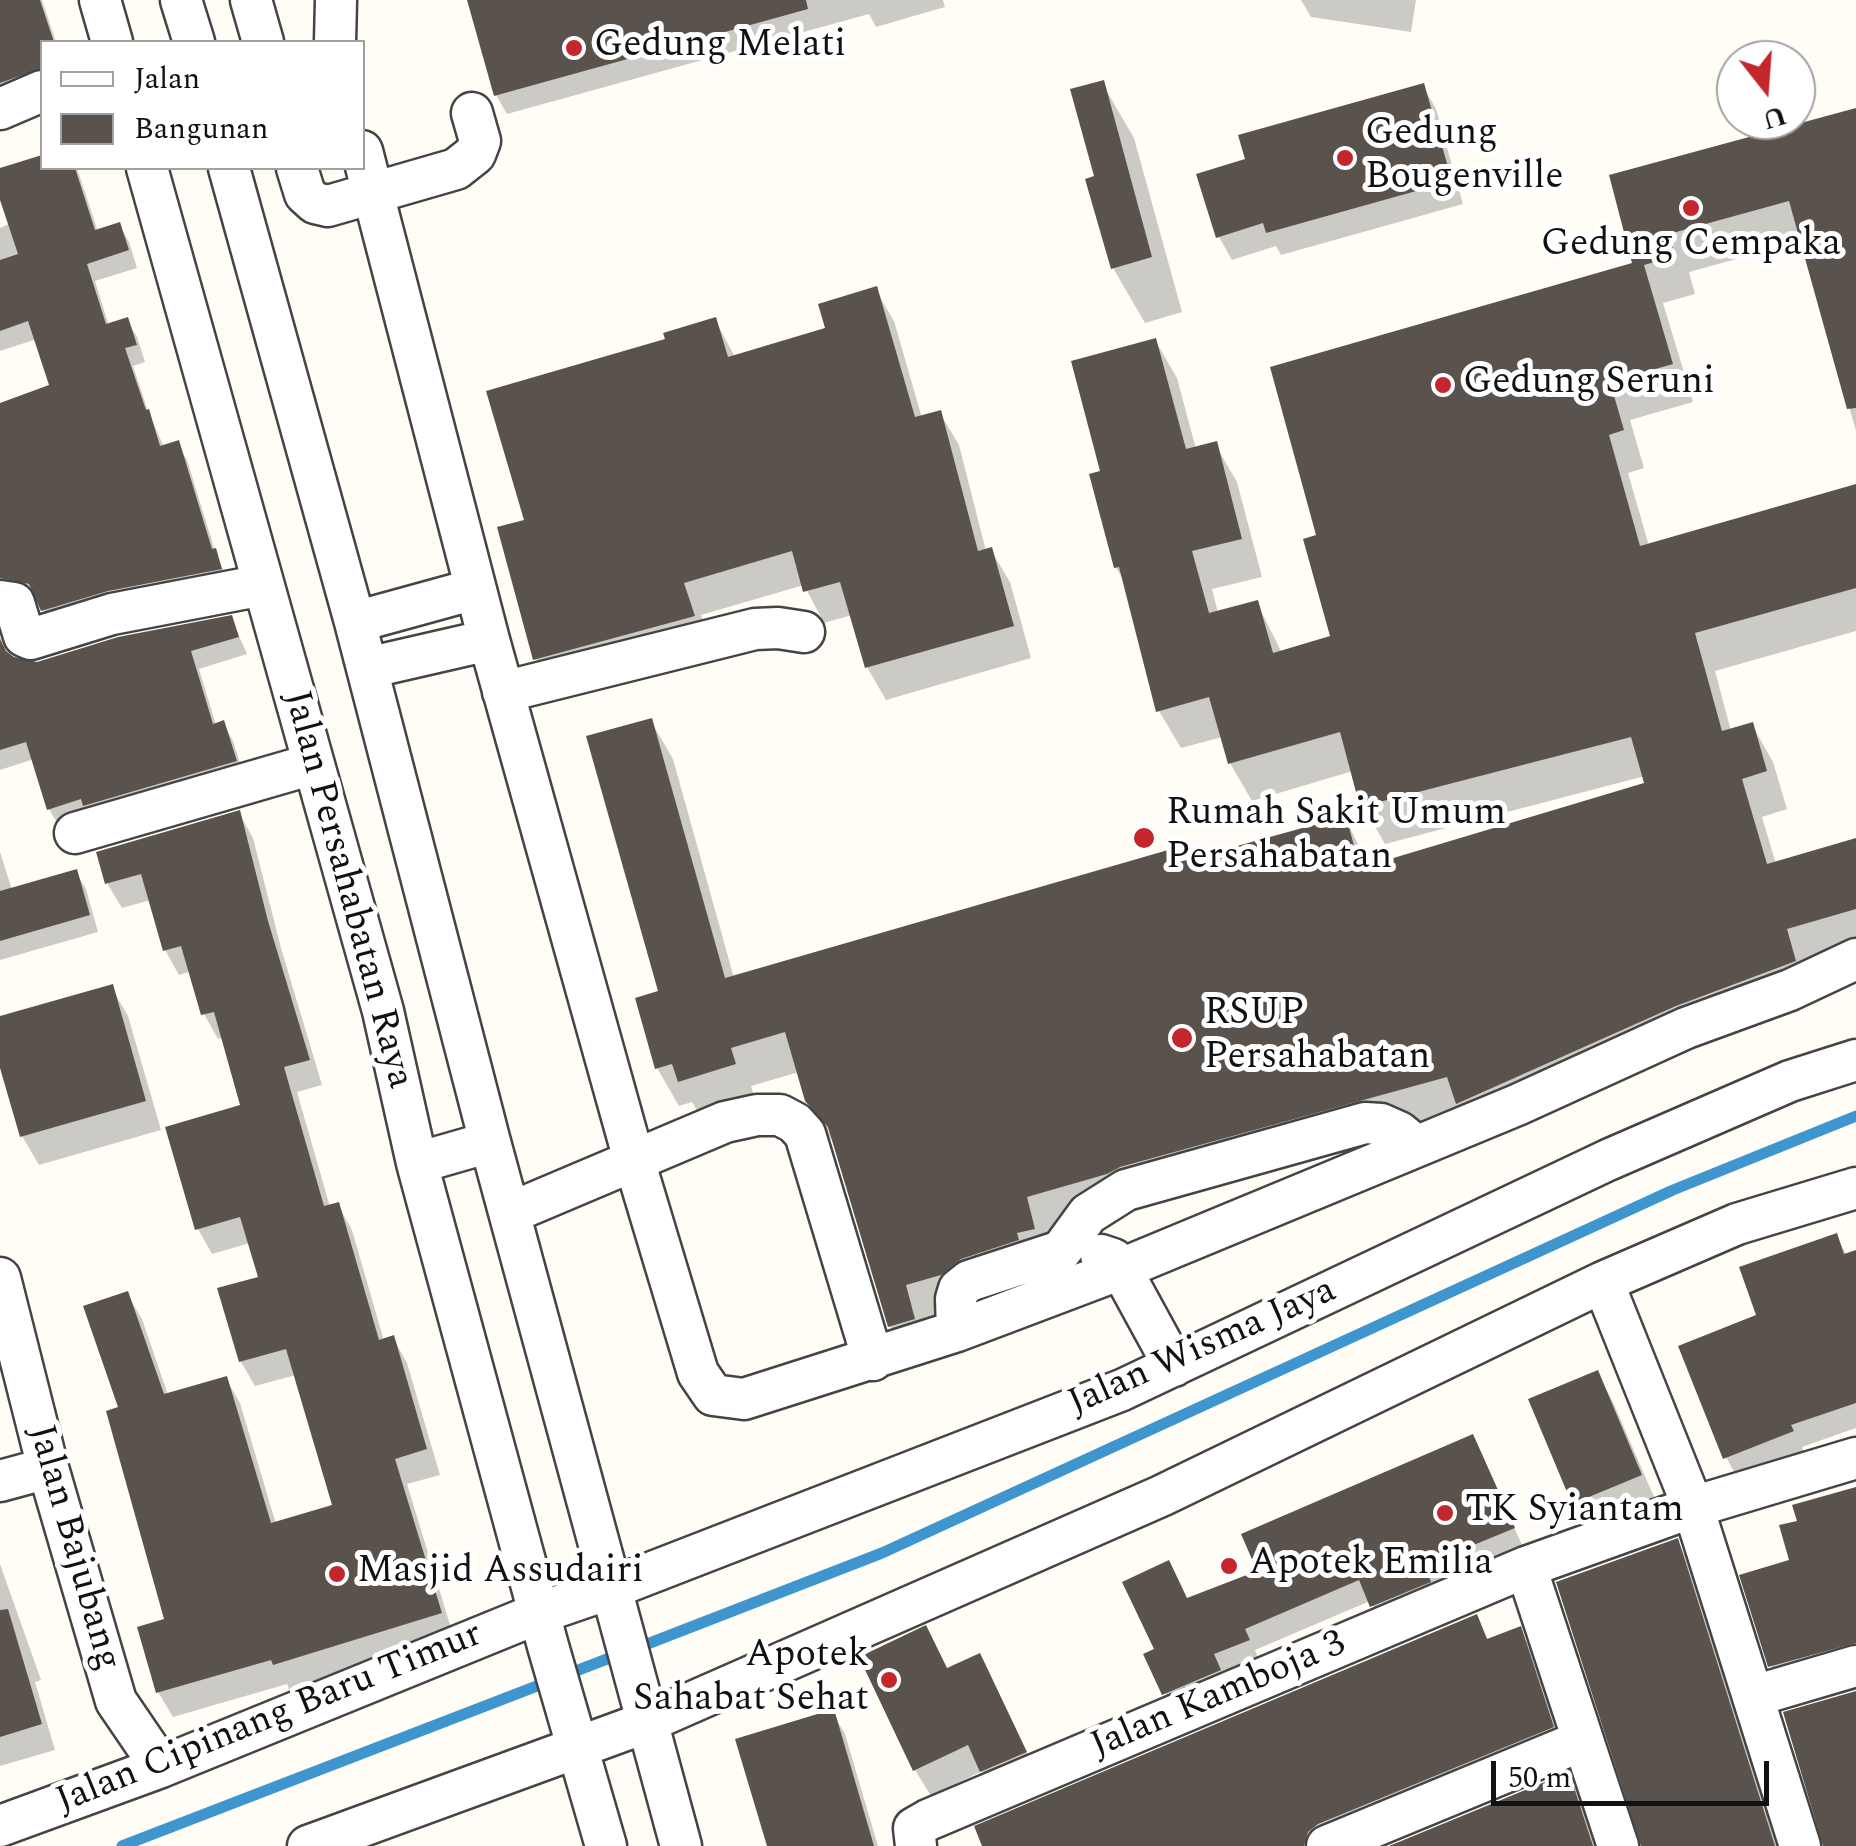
<!DOCTYPE html>
<html>
<head>
<meta charset="utf-8">
<style>
  body { margin:0 }
  #map { position:relative; width:1856px; height:1846px; overflow:hidden; background:#fffdf5; font-family:Spectral,serif }
  canvas { display:block }
  .legend { position:absolute; left:40px; top:40px; width:325px; height:130px; box-sizing:border-box; background:#fff; border:2px solid #a0a0a0; margin:0; padding:12px 18px; list-style:none; font-size:30px; color:#111 }
  .legend li { display:flex; align-items:center; gap:20px; height:50px }
  .legend b { width:50px; border:2px solid #a0a0a0 }
  .north { position:absolute; left:1716px; top:40px; width:100px; height:100px; box-sizing:border-box; background:#fff; border:2px solid #a0a0a0; border-radius:50%; rotate:163deg; font-size:28px; font-weight:700; line-height:40px; text-align:center; color:#111 }
  .north::after { content:''; display:block; margin:auto; width:35px; height:45px; background:#c4262e; clip-path:polygon(50% 0,100% 100%,50% 72%,0 100%) }
  .scale { position:absolute; left:1491px; top:1761px; width:278px; height:45px; box-sizing:border-box; border:5px solid #111; border-top:0; padding-left:12px; font-size:30px; line-height:35px; white-space:nowrap; color:#111; -webkit-text-stroke:8px #fff; paint-order:stroke }
</style>
</head>
<body>
<div id="map">
<canvas width="1856" height="1846"></canvas>
<ul class="legend">
<li><b style="height:12px;background:#fff"></b>Jalan</li>
<li><b style="height:28px;background:#5a524d"></b>Bangunan</li>
</ul>
<div class="north">U</div>
<div class="scale">50 m</div>
</div>
<script>
const c = document.querySelector('canvas').getContext('2d');
c.lineJoin = 'round';
function fillPath(path, color) { c.fillStyle = color; c.fill(path, 'evenodd'); }
const toPath = rows => new Path2D(rows.map(r => 'M' + r).join(''));
function stroke(path, color, width, dash) { c.strokeStyle = color; c.lineWidth = width; c.lineCap = dash ? 'butt' : 'round'; c.setLineDash(dash || []); c.stroke(path); }
function drawText(font, color, halo, rows, align = 'center') {
  c.font = font + ' Spectral,serif'; c.lineWidth = 10; c.setLineDash([]); c.textBaseline = 'middle'; c.strokeStyle = halo; c.fillStyle = color; for (const [text, x, y, turn = 0] of rows) {
    c.save(); c.translate(x, y); c.rotate((+turn || 0) * Math.PI / 180); c.textAlign = isNaN(turn) ? turn : align; if (halo) c.strokeText(text, 0, 0); c.fillText(text, 0, 0); c.restore();
  }
}
fillPath(toPath([
  [0,0,42,0,56,42,42,42,42,87,0,107],
  [470,0,943,0,945,7,876,27,869,14,507,114,496,95],
  [1301,0,1416,0,1411,32,1311,17],
  [1102,83,1134,138,1182,312,1145,323,1113,268,1098,178],
  [1423,86,1436,109,1463,204,1281,255,1276,246,1232,260,1219,237,1248,161],
  [1856,113,1856,431,1802,241,1689,272,1695,294,1663,303,1693,402,1630,420,1644,468,1628,473,1649,546,1856,487,1856,631,1715,671,1731,731,1752,725,1773,762,1787,809,1762,817,1776,864,1856,841,1856,953,1465,1115,1142,1204,983,1296,912,1363,890,1326,836,1147,807,1100,799,1072,751,1086,756,1102,702,1119,692,1102,679,1106,657,1068,661,993,651,721,673,759,734,978,1173,851,1181,864,1345,818,1370,868,1647,785,1645,776,1385,844,1363,806,1353,771,1252,801,1230,763,1222,737,1181,748,1159,711,1127,585,1116,568,1103,473,1155,340,1177,378,1196,449,1215,444,1237,482,1262,577,1212,589,1218,613,1257,603,1282,653,1333,638,1320,537,1635,265,1612,177],
  [42,157,42,168,77,168,98,232,119,225,129,242,137,268,95,281,109,326,127,320,137,337,145,362,133,366,149,414,164,447,177,443,187,460,215,551,230,586,53,627,39,601,29,596,0,597,0,404,53,387,37,339,0,351,0,228,52,204,34,160],
  [875,289,894,321,922,418,940,413,959,445,986,551,991,550,1010,582,1031,658,886,700,867,667,852,615,824,623,804,585,701,615,711,649,554,691,536,659,527,521,668,341,715,320,735,357,828,329],
  [231,618,247,654,199,669,216,725,223,723,233,741,245,779,59,826,49,809,34,759,0,770,0,637,9,657,37,664],
  [239,813,253,838,281,948,322,1085,297,1092,330,1207,338,1205,352,1230,384,1341,393,1338,407,1363,440,1475,407,1484,454,1638,289,1689,287,1684,173,1717,158,1692,140,1629,167,1621,122,1409,127,1294,142,1319,168,1395,226,1379,240,1403,276,1524,335,1506,296,1375,255,1386,241,1362,220,1290,261,1278,250,1243,212,1254,198,1229,243,1107,223,1038,218,1039,204,1014,191,971,179,975,165,950,151,900,122,908,107,883],
  [0,852,12,890,76,872,86,889,98,932,0,960],
  [111,987,128,1016,161,1130,39,1165,22,1136,0,1059,0,1019],
  [1836,1236,1847,1256,1856,1253,1856,1428,1802,1447,1804,1453,1738,1479,1726,1457,1759,1316],
  [1597,1373,1613,1402,1657,1504,1591,1532,1574,1503,1531,1401],
  [1472,1437,1524,1549,1384,1627,1370,1601,1255,1650,1259,1661,1176,1714,1146,1655,1158,1650,1188,1601,1261,1573],
  [1856,1490,1856,1666,1783,1687,1771,1666,1800,1522],
  [1677,1541,1689,1562,1779,1846,1644,1846],
  [0,1564,41,1680,35,1682,55,1750,0,1766],
  [1476,1617,1489,1641,1519,1629,1532,1650,1564,1748,1329,1846,985,1846],
  [979,1656,1040,1779,997,1797,982,1771,931,1796,915,1770,948,1670],
  [832,1712,845,1734,878,1846,770,1846],
  [1567,1775,1580,1796,1596,1846,1396,1846]
]), '#0003');
stroke(toPath([
  [637,1648,882,1553,1673,1190,1856,1116],
  [122,1846,620,1654]
]), '#3f96cf', 11);
fillPath(toPath([
  [0,0,40,0,54,42,42,42,42,68,0,83],
  [467,0,806,0,808,9,494,96],
  [1104,80,1152,257,1111,269,1085,179,1094,176,1070,89],
  [1424,83,1452,181,1266,233,1263,223,1216,238,1196,174,1245,159,1238,135],
  [1856,108,1856,408,1847,409,1789,201,1669,234,1675,256,1644,265,1673,364,1610,382,1624,430,1609,435,1640,546,1856,484,1856,588,1695,633,1722,731,1753,722,1767,771,1742,779,1767,864,1856,838,1856,909,1787,929,1796,961,1676,1006,1456,1104,1447,1077,1120,1167,1107,1174,1027,1197,1035,1229,1017,1233,1019,1240,961,1259,941,1275,906,1285,915,1319,888,1327,828,1127,805,1101,785,1032,731,1048,736,1064,678,1082,672,1064,655,1069,635,998,658,991,586,736,652,718,725,978,1175,848,1179,862,1346,816,1360,868,1644,783,1631,737,1360,807,1340,732,1228,764,1209,697,1156,712,1119,567,1114,568,1089,474,1100,471,1071,361,1156,338,1186,449,1217,441,1242,539,1192,551,1209,613,1258,600,1273,653,1330,636,1303,539,1316,535,1270,367,1632,263,1609,175],
  [42,155,42,168,75,168,95,230,120,222,129,250,87,264,106,324,128,317,137,345,125,348,146,410,149,409,160,446,179,440,212,549,216,548,222,569,108,591,41,611,29,584,0,578,0,403,49,385,28,321,0,331,0,260,18,254,0,200,0,168],
  [877,286,915,417,941,410,978,551,992,547,1014,626,865,668,840,582,803,592,792,551,684,583,695,616,533,660,497,527,524,520,486,391,665,339,663,333,716,317,728,357,825,328,818,304],
  [232,615,239,637,191,651,213,724,224,720,237,761,83,806,81,799,47,810,26,742,0,750,0,639,6,651,14,657,37,662,118,637],
  [240,810,268,921,310,1060,284,1067,324,1206,339,1202,379,1340,394,1335,427,1449,395,1459,442,1613,273,1665,271,1660,156,1693,137,1627,164,1619,106,1411,118,1407,83,1306,128,1291,164,1394,227,1376,271,1523,332,1505,286,1349,239,1362,217,1288,258,1277,240,1217,195,1230,165,1127,240,1105,214,1012,201,1015,181,946,163,951,141,874,105,884,96,852],
  [77,869,90,915,0,941,0,891],
  [113,984,146,1101,20,1137,0,1068,0,1016],
  [1837,1233,1844,1254,1856,1250,1856,1403,1791,1425,1794,1431,1723,1459,1678,1346,1756,1315,1739,1267],
  [1598,1370,1642,1475,1572,1504,1528,1399],
  [1473,1434,1515,1528,1425,1565,1431,1582,1370,1607,1359,1580,1245,1629,1250,1640,1214,1654,1221,1670,1162,1695,1143,1654,1154,1649,1122,1582,1169,1560,1187,1598,1257,1571,1241,1534],
  [1856,1487,1856,1643,1768,1667,1739,1575,1789,1560,1779,1525,1797,1521,1792,1505],
  [1678,1538,1775,1846,1641,1846,1556,1582],
  [8,1609,42,1724,0,1737,0,1610],
  [1477,1614,1487,1639,1521,1626,1554,1727,1318,1824,1308,1832,1304,1846,982,1846,974,1826],
  [926,1625,947,1668,980,1653,1027,1752,980,1772,968,1745,913,1771,859,1657],
  [1856,1691,1856,1846,1823,1846,1783,1712],
  [834,1709,874,1846,767,1846,735,1739],
  [1569,1772,1593,1846,1389,1846]
]), '#5a524d');
const minor = toPath([
  [100,0,112,42],
  [181,0,194,42],
  [251,0,263,42],
  [335,42,336,0],
  [0,109,42,91],
  [362,151,489,640,634,1160,698,1373,713,1395,744,1399,957,1331,1121,1269,1517,1105,1686,1028,1790,990,1856,959],
  [147,168,383,1011,417,1163,548,1646,606,1846],
  [229,168,355,622,490,1142,681,1846],
  [297,168,305,194,315,203,328,206,456,169,475,154,480,141,472,113],
  [0,601,14,603,24,636,31,639,112,614,263,585],
  [355,622,475,589],
  [367,668,489,640],
  [503,692,755,629,778,628,804,632],
  [75,833,313,764],
  [417,1163,490,1142],
  [510,1213,725,1122,757,1115,780,1115,795,1123,805,1134,873,1360],
  [1101,1255,1113,1259,1121,1269,1174,1366],
  [0,1278,48,1468,116,1701,161,1767],
  [1603,1282,1693,1507,1800,1846],
  [957,1331,956,1299,959,1289,969,1281,1061,1251,1088,1214,1126,1190,1365,1123,1381,1124,1399,1132,1415,1145],
  [0,1481,48,1468],
  [1526,1567,1618,1846],
  [1754,1696,1856,1666],
  [0,1826,161,1767,539,1613,609,1589,1122,1390,1608,1160,1790,1081,1856,1060],
  [308,1846,647,1722,1161,1496,1603,1282,1737,1224,1856,1188],
  [916,1846,914,1828,928,1820,1526,1567,1693,1507,1856,1458],
  [1327,1846,1581,1741]
]);
stroke(minor, '#444', 45);
stroke(minor, '#fff', 40);
for (const [x, y, r, color] of [
  [574,48,10,"#c4262e"],
  [1345,158,10,"#c4262e"],
  [1691,208,10,"#c4262e"],
  [1443,385,10,"#c4262e"],
  [1144,838,12,"#c4262e"],
  [1182,1038,12,"#c4262e"],
  [1445,1513,10,"#c4262e"],
  [1229,1566,10,"#c4262e"],
  [337,1574,10,"#c4262e"],
  [889,1680,10,"#c4262e"]
]) { const dot = new Path2D(); dot.arc(x, y, r, 0, 2 * Math.PI); c.fillStyle = color; c.fill(dot); stroke(dot, '#fff', 4); }
drawText('38px', '#111', '#fff', [
  ["Gedung Melati",594,48],
  ["Gedung",1365,136],
  ["Bougenville",1365,180],
  ["Gedung Cempaka",1691,247,"center"],
  ["Gedung Seruni",1463,385],
  ["Rumah Sakit Umum",1166,816],
  ["Persahabatan",1166,860],
  ["RSUP",1204,1016],
  ["Persahabatan",1204,1060],
  ["TK Syiantam",1465,1513],
  ["Apotek Emilia",1249,1566],
  ["Masjid Assudairi",357,1574],
  ["Apotek",869,1658,"right"],
  ["Sahabat Sehat",869,1702,"right"]
], 'left');
drawText('38px', '#111', '#fff', [
  ["Jalan Persahabatan Raya",346,890,75],
  ["Jalan Wisma Jaya",1203,1349,-24],
  ["Jalan Bajubang",72,1548,74],
  ["Jalan Kamboja 3",1219,1697,-23],
  ["Jalan Cipinang Baru Timur",270,1720,-22]
]);
</script>
</body>
</html>
